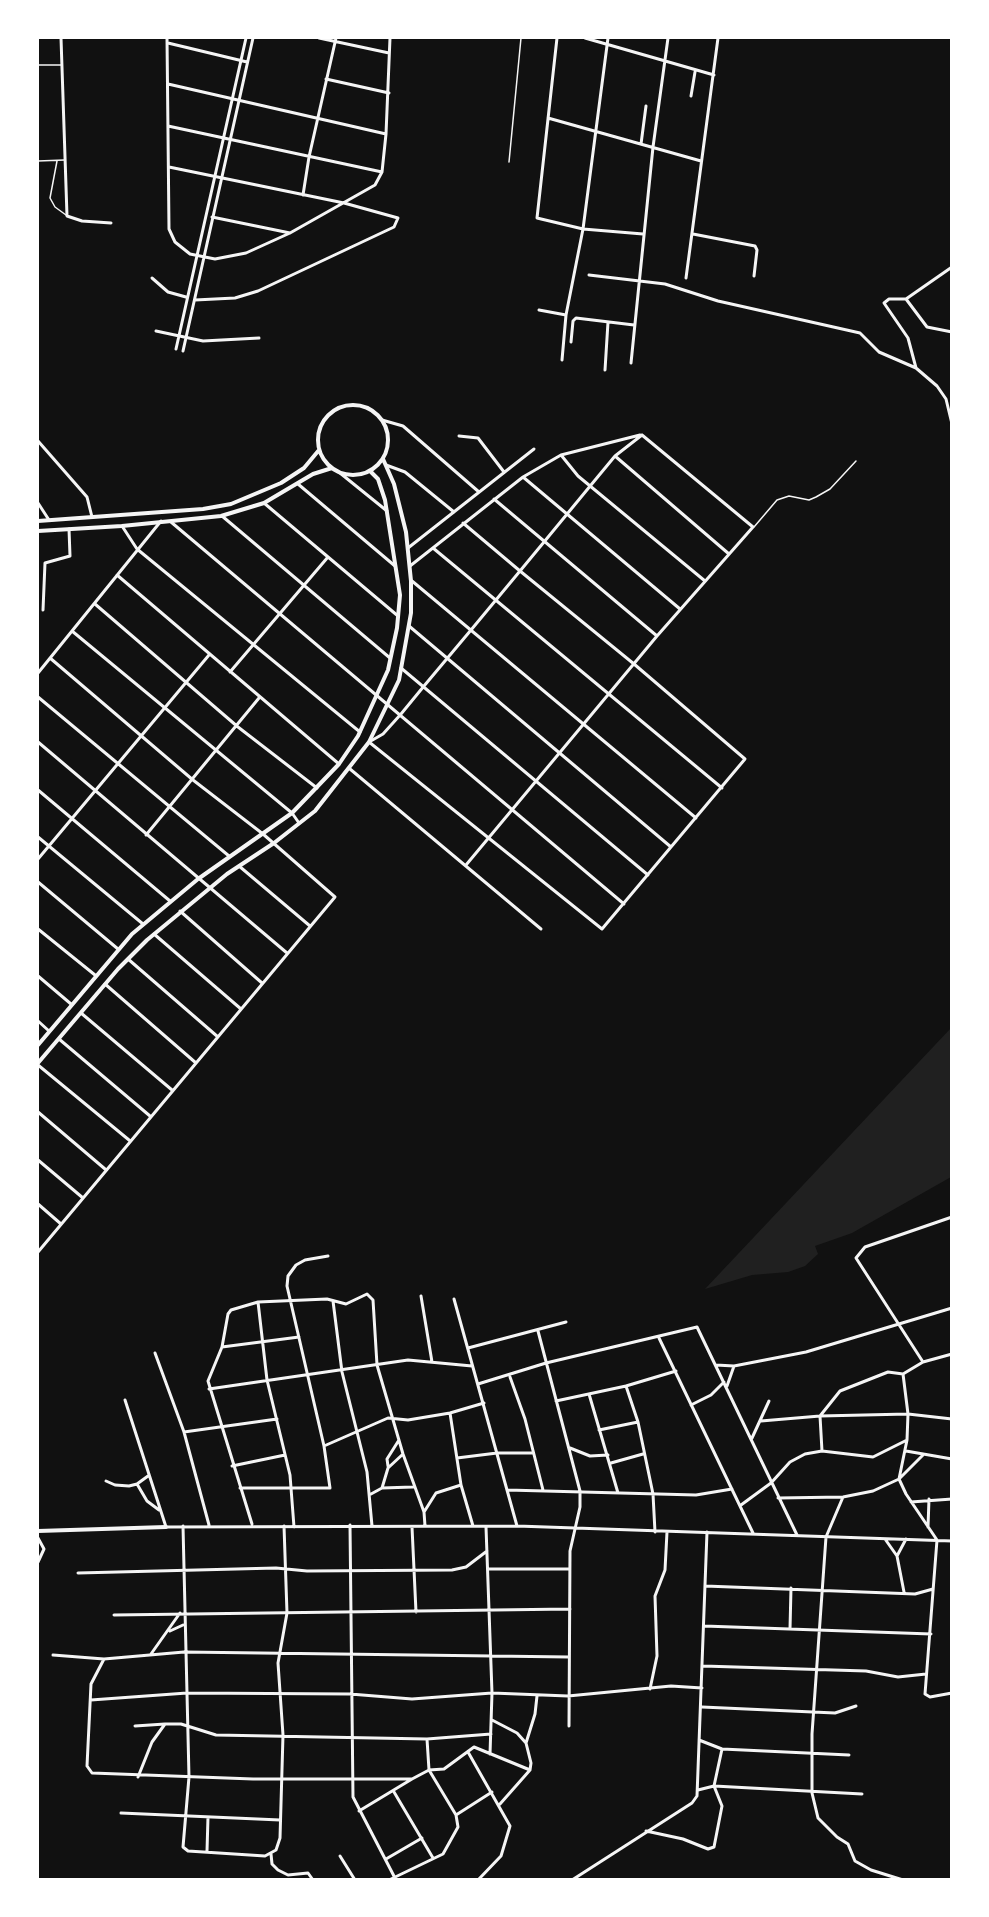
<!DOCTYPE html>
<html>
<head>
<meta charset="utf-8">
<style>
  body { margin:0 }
  #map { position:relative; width:989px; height:1917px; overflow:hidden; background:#111; font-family:Raleway,sans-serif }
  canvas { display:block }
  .frame { position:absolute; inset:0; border:39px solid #fff; pointer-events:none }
</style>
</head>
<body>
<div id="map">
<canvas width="989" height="1917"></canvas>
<div class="frame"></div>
</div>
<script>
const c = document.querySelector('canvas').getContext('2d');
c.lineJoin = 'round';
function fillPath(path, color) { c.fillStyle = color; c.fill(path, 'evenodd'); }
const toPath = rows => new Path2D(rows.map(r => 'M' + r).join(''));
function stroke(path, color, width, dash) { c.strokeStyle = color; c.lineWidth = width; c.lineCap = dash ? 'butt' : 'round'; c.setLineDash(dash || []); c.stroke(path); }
fillPath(toPath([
  [951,1028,951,1177,852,1233,815,1246,818,1254,805,1266,788,1272,752,1275,705,1289]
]), '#202020');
stroke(toPath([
  [38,65,61,65],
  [38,161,64,160],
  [57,161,50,198,55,207,66,215],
  [509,162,521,38],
  [754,527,777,500,789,496,809,500,816,497,830,489,856,461]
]), '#f5f5f5', 1.5);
stroke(toPath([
  [61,38,67,216,82,221,111,223],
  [167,38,169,229,175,242,190,254,215,259,246,253,290,233,375,185,382,172,386,134,390,38],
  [319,38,389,53],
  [557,38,537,218,583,229,643,234],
  [585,38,714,75],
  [168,43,247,62],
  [326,79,389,93],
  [168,84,386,134],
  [691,96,695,72],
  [548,118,701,161],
  [168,126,382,172],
  [641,144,646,106],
  [169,167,344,203,398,218,394,227,258,291,235,298,195,300],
  [303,195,309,157,336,38],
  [212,217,290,233],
  [693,234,755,246,757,250,754,276],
  [952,267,906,299,889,299,884,303,908,338,916,368,937,386,946,399,952,424],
  [589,275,665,284,718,301,860,333,879,352,916,368],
  [152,278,168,292,186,297],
  [686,278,718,38],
  [906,299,927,327,952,332],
  [539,310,566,315],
  [156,331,203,341,259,338],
  [571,342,573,321,576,318,634,325],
  [176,349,246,38],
  [183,351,253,38],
  [562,360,566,315,583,229,608,38],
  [631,363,653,147,668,38],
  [605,370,608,322],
  [382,420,403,426,479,492],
  [459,436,478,438,504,472],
  [38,441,87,497,92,517],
  [561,455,578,476,705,581],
  [615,456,729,554],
  [386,465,405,472,454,512],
  [340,473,387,511],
  [523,477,680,609],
  [298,484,395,566],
  [494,499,657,636],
  [38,503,49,520],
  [264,503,398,616],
  [222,516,390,658],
  [171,522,624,904],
  [463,523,520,571,634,664,745,759,602,929,369,742,383,734,401,714,424,686,471,630,520,571,544,542,591,485,615,456,642,435],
  [122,526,137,549,360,732],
  [408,548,534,449],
  [433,548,722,788],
  [410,566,523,477,561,455,640,435],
  [117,575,339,764],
  [412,581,696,818],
  [95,604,238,727,317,788],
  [43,610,45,563,70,556,69,529],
  [409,626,671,847],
  [72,631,292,813,299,823],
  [401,668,648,875],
  [230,672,328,557],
  [38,673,161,521],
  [38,697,229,856],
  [38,742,287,953],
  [350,769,541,929],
  [38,790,170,901],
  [146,835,259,698],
  [38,837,143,924],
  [38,859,209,655],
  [466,865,657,636,753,527,642,435],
  [239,866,310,926],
  [38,882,118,949],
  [180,911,262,983],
  [38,929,95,975],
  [154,934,241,1009],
  [128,959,218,1037],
  [38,976,71,1004],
  [105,984,196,1063],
  [81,1013,172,1090],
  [38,1021,49,1031],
  [59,1039,150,1116],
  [38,1065,129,1140],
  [38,1112,105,1169],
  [38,1160,83,1198],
  [38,1204,61,1224],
  [38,1252,335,897,263,834,193,780,50,658],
  [421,1296,432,1362],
  [454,1299,517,1526],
  [333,1301,342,1372,367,1472,372,1526],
  [258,1302,267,1380,290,1475,294,1527],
  [538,1331,580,1491,580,1507,570,1551,569,1726],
  [659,1338,753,1533],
  [222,1347,299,1337],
  [468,1348,566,1322],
  [155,1353,184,1432,209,1525],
  [952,1354,923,1362,903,1374,908,1414,907,1440,899,1479,906,1494,937,1540,925,1694,930,1697,952,1693],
  [923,1362,856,1258,865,1247,952,1217],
  [716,1365,734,1366,806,1352,952,1308],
  [510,1377,525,1419,543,1490],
  [478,1384,546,1363,697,1327,797,1535],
  [626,1386,638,1422,653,1494,655,1532],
  [727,1386,734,1366],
  [209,1389,408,1360,472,1366],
  [589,1394,618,1493],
  [125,1400,166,1527,517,1526,952,1541],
  [556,1401,626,1386,676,1371],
  [691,1405,711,1395,724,1382],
  [450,1413,461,1485,473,1526],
  [761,1421,820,1416,908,1414,952,1419],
  [599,1430,638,1422],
  [184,1432,277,1419],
  [752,1438,769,1401],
  [324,1446,388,1418,408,1420,450,1413,484,1403],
  [570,1448,590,1456,608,1455],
  [822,1451,820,1416,840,1391,888,1372,903,1374],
  [906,1451,952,1459],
  [457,1458,497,1453,533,1453],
  [611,1463,643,1454],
  [232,1466,285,1455],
  [388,1466,387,1459,399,1440],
  [106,1481,115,1485,129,1486,137,1484,148,1476],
  [137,1484,147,1501,159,1510],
  [240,1488,330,1488,324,1446,287,1286,288,1276,296,1265,305,1260,328,1256],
  [382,1488,413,1487],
  [507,1490,696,1495,732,1489],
  [371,1494,382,1488,388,1468,403,1454],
  [843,1497,826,1537,812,1734,812,1793,818,1818,837,1837,848,1844,855,1861,871,1870,903,1880],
  [778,1498,843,1497,873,1491,899,1479,923,1455],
  [911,1502,952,1499],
  [741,1505,771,1483,790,1462,805,1454,822,1451,873,1457,907,1440],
  [424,1512,436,1493,461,1485],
  [252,1524,208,1381,222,1347,228,1314,231,1310,258,1302,327,1299,346,1304,367,1294,373,1300,377,1365,403,1454,424,1512,425,1526],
  [350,1525,353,1797,396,1880],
  [183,1526,189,1777,183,1847,188,1851,265,1856,276,1850,280,1838,283,1735,278,1663,287,1613,284,1526],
  [412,1527,416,1612],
  [486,1527,492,1693,490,1754],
  [928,1527,929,1499],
  [38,1538,44,1549,38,1562],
  [885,1539,897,1556,904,1592],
  [897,1556,906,1539],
  [489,1569,569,1569],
  [78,1573,276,1568,307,1571,452,1570,466,1567,487,1551],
  [705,1586,915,1594,933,1589],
  [114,1615,570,1609],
  [704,1626,931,1634],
  [790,1629,791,1588],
  [170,1631,183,1625],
  [151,1654,180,1613],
  [53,1655,104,1659,184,1652,569,1657],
  [104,1659,91,1684,87,1766,92,1773,253,1779,412,1779,429,1770,444,1769,474,1747,530,1770],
  [703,1666,866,1671,898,1677,926,1674],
  [650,1689,657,1656,655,1596,665,1570,667,1532],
  [91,1700,187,1693,350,1694,412,1699,492,1693,568,1696,671,1686,702,1688],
  [702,1707,835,1713,856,1706],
  [492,1720,517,1733,526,1743,531,1763,530,1770,500,1804],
  [135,1726,165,1724],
  [427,1739,429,1770,456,1815],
  [699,1740,722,1749,849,1755],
  [526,1743,535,1714,537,1696],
  [468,1752,510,1826,501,1856,478,1880],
  [138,1777,152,1742,165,1724,181,1724,216,1735,427,1739,491,1734],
  [698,1790,714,1786,862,1794],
  [394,1792,433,1858],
  [359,1811,412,1779],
  [121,1813,280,1820],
  [646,1831,683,1839,708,1849,714,1847,722,1806,714,1786,722,1749],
  [207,1851,208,1817],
  [271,1854,272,1864,278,1870,288,1875,308,1873,313,1880],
  [340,1856,355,1880],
  [386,1859,422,1838],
  [389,1880,443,1854,458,1827,456,1815,492,1792],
  [572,1880,692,1803,697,1796,707,1532]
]), '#f5f5f5', 3);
stroke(toPath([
  '318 440a35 35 0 1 1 70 0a35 35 0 1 1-70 0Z',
  [38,521,203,509,231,504,281,483,304,468,319,450],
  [38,531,122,526,221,516,264,503,313,474,332,468],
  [38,1045,132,934,198,879,292,813,339,764,358,736,388,670,397,628,400,595,385,500,378,479,370,471],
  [38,1063,118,969,147,940,227,874,274,843,315,811,369,742,399,680,411,613,411,581,406,532,394,484,383,459],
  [38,1531,166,1527]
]), '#f5f5f5', 4);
</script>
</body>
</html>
